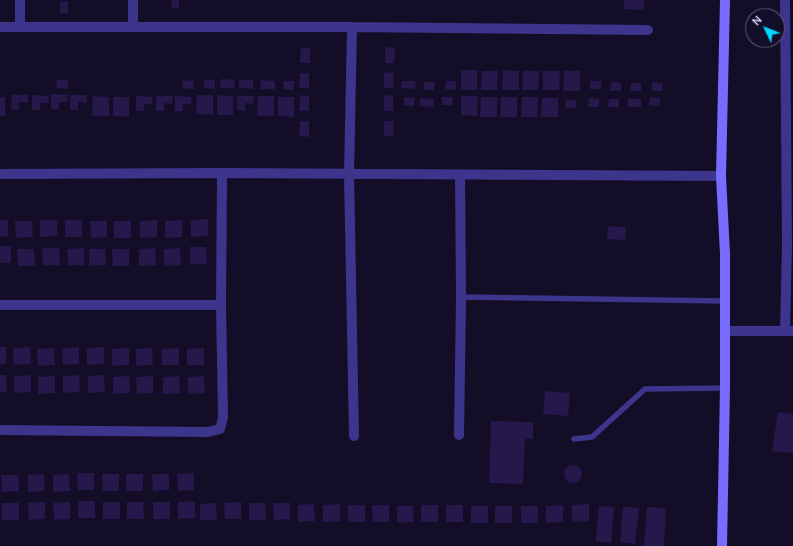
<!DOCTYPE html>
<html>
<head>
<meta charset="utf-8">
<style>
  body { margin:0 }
  #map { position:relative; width:793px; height:546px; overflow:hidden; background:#140d28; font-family:Manrope,sans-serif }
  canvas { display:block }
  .north { position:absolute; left:745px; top:8px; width:40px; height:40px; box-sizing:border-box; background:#140d28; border:1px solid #645d7e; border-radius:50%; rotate:313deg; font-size:11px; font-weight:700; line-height:16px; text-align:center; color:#dcd5ff }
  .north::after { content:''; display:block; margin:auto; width:14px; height:18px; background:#01d6ff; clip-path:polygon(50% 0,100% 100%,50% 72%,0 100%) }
</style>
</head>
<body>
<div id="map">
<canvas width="793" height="546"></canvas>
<div class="north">N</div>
</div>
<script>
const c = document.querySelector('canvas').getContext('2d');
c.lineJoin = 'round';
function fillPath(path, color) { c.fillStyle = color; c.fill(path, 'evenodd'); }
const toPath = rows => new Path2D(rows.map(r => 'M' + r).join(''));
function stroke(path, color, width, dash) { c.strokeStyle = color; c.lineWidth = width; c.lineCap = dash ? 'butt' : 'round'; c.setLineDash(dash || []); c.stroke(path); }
fillPath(toPath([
  [172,0,179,0,179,8,171,8],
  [624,0,644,0,644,10,624,9],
  [68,1,68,13,60,13,60,2],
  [385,47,395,48,394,63,385,63],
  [301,48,310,48,310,63,300,63],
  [461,70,477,70,477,90,461,90],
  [503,70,519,71,519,90,502,90],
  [482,71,498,71,497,90,481,90],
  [523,71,539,71,538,90,522,90],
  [543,71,560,71,559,90,543,90],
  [564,71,580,71,580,91,563,91],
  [384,72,394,73,393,88,384,88],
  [300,73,309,73,309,88,299,88],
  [221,79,235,80,234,88,220,88],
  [57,80,68,80,68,89,56,88],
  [183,80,194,81,193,89,182,88],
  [204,80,215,80,215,89,204,88],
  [239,80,253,80,253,89,239,88],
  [261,80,275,81,275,89,260,89],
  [284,81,294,81,294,90,283,89],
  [402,81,416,81,415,89,401,88],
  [446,81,456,81,456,90,445,89],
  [590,81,601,81,601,89,590,89],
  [424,82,435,82,434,90,424,90],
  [611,82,621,83,621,91,610,91],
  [652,82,663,83,662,91,652,91],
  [631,83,641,83,641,91,630,91],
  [51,94,68,95,67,102,59,102,59,109,51,109],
  [12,95,28,95,28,103,19,102,19,110,11,109],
  [32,95,49,96,48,103,40,103,40,110,32,110],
  [70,95,87,95,87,103,78,102,78,110,70,110],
  [197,95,213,95,213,115,196,114],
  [217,95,233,96,233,115,217,115],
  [300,95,309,96,309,111,299,111],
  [384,95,393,96,393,111,384,111],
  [93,96,109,97,109,116,92,116],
  [136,96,153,97,152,104,144,104,144,111,136,111],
  [156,96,173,96,172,104,164,103,164,111,156,111],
  [175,96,192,97,191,104,183,104,183,111,175,111],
  [237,96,254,96,253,104,245,103,245,111,237,110],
  [258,96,274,96,274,116,257,116],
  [461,96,478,96,477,116,461,115],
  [0,97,5,97,5,116,0,116],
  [113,97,129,97,129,117,113,116],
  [278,97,294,97,294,117,278,116],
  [404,97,415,98,414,106,404,105],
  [442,97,453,97,452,105,442,105],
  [481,97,497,97,497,117,480,117],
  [501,97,517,97,517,117,500,117],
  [522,97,538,97,537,117,521,117],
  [650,97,660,98,660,106,649,105],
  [420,98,434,99,433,107,420,106],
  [542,98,558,98,558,117,541,117],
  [589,98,599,99,599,107,588,107],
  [566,99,576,100,576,108,565,108],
  [609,99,619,99,619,107,608,107],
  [628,99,641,99,641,107,627,107],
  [300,121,309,121,309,137,299,136],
  [384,121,394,121,393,136,384,136],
  [208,219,208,236,191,237,191,220],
  [0,220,8,220,8,236,0,237],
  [40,220,57,220,57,236,40,237],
  [65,220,82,220,82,237,65,237],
  [157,220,157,237,140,238,140,221],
  [182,220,182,237,165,238,165,221],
  [15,221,32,221,33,237,16,238],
  [90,221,107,221,107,237,91,238],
  [114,221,131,221,131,238,114,238],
  [608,226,626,227,625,240,607,239],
  [0,246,11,246,11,263,0,263],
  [190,247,206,247,207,264,190,264],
  [42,248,59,248,60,265,43,265],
  [84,248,84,265,68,265,67,249],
  [155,248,156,265,139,266,139,249],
  [180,248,181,265,164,266,164,249],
  [17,249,34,249,35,266,18,266],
  [89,249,105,249,106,265,89,266],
  [112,249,129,249,129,266,113,266],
  [0,347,6,347,6,364,0,364],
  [30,347,31,364,14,365,13,348],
  [79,347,79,364,63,365,62,348],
  [104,347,104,364,87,365,87,348],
  [54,348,55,365,38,366,37,349],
  [129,348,129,365,112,366,112,349],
  [152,348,153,365,136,366,136,349],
  [179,348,179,365,162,365,162,349],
  [204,348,204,365,187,365,187,349],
  [0,375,6,375,7,392,0,392],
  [31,375,31,392,14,393,14,376],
  [79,375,80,392,63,393,63,376],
  [104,375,105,392,88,393,88,376],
  [55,376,55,393,38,394,38,377],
  [129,376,130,393,113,394,113,377],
  [153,376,153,393,137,394,136,377],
  [179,376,180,393,163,394,163,377],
  [204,376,205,393,188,394,188,377],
  [545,391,570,393,568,416,543,414],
  [778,412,793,414,793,453,772,451],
  [491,421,533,422,533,439,525,439,523,484,489,483],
  '564 474a9 9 0 1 1 18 0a9 9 0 1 1-18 0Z',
  [77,473,94,473,94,490,78,490],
  [194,473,194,490,178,491,177,474],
  [44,474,45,491,28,492,28,475],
  [69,474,70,491,53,492,53,475],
  [102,474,119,474,119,491,103,491],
  [126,474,143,474,143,491,126,491],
  [152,474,169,474,169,490,153,491],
  [1,475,18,475,19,491,2,492],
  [78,501,95,501,95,518,78,518],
  [195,501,195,518,178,519,178,502],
  [45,502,45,519,29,520,28,503],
  [70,502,70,519,54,520,53,503],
  [103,502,120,502,120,519,103,519],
  [127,502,143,502,144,519,127,519],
  [153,502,170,502,170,519,153,519],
  [241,502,241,519,225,519,224,503],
  [2,503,19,503,19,520,2,520],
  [216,503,217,520,200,520,200,504],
  [249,503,265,503,266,520,249,520],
  [273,503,290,503,290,519,274,520],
  [314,504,315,521,298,522,298,505],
  [340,504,340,521,323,522,323,505],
  [589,504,589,521,572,522,572,505],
  [348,505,365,505,365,522,348,522],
  [372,505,389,505,389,522,373,522],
  [421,505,438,505,438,522,421,522],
  [446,505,463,505,463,522,446,522],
  [563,505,563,522,546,523,546,506],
  [397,506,413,506,414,522,397,523],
  [471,506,488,506,488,523,471,523],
  [495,506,512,506,512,523,495,523],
  [521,506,538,506,538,523,521,523],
  [599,506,614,507,611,543,596,541],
  [623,506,639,508,635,544,620,542],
  [647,507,666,508,664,546,644,546]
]), '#25184b');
stroke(toPath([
  [461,297,725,301],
  [574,439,592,437,645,389,725,388]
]), '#3d358b', 5.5);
stroke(toPath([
  [20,0,20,27],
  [785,0,787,246,785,331],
  [0,27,352,27,648,30],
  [133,27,133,0],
  [352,27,349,174,354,436],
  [0,174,222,173,721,176],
  [0,305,221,305],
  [725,331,793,331],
  [0,430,208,432,220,429,223,418,221,305,222,173],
  [459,435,461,297,460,175]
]), '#3d358b', 10);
stroke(toPath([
  [722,546,725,388,725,254,721,176,725,0]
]), '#786cff', 10);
</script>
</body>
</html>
